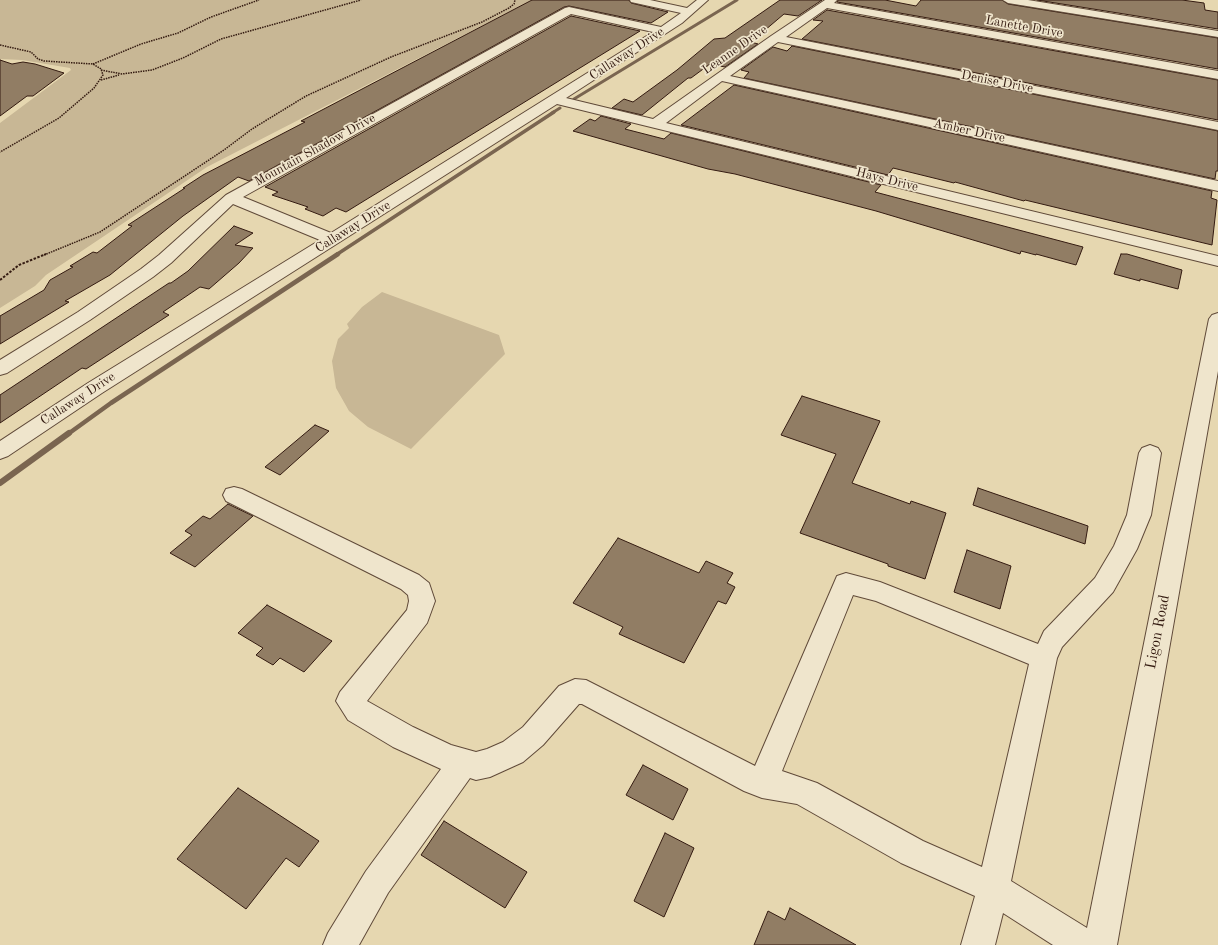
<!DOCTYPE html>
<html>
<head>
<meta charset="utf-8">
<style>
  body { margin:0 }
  canvas { display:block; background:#e6d7b0 }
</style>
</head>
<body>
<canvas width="1218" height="945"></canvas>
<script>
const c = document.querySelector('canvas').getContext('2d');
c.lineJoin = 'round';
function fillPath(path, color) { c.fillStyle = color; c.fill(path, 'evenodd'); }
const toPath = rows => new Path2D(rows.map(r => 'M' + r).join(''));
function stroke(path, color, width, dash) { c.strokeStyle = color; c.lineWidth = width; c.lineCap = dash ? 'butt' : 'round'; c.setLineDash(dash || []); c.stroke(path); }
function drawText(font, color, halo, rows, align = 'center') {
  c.font = font + ' "Old Standard TT",serif'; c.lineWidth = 3.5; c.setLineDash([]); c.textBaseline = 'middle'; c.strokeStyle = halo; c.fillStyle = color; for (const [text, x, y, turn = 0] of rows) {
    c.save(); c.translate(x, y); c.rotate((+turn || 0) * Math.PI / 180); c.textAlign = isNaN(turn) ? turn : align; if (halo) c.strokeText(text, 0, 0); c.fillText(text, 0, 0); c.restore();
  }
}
fillPath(toPath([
  [0,0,532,0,207,167,46,275,35,286,0,308,0,123,71,70,70,68,22,60,0,59],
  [382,292,499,335,505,354,411,449,368,427,349,411,336,388,332,361,338,339,349,328,347,324,362,307]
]), '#c8b795');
stroke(toPath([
  [574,99,737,0],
  [552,113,560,108]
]), '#7a6550', 3);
stroke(toPath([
  [336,255,554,112]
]), '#7a6550', 3.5);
stroke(toPath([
  [68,434,111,403,338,254]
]), '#7a6550', 4.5);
stroke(toPath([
  [0,483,69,433]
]), '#7a6550', 6);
const building = toPath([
  [532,0,629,0,631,3,668,12,651,23,569,6,564,7,249,181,238,177,183,216,110,275,65,301,69,302,0,344,0,316,44,290,50,280,73,267,70,266,93,252,97,253,132,226,128,225,185,188,183,188,203,175,305,122,301,121,532,0],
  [780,0,822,0,798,16,784,14,751,42,758,44,725,67,710,64,691,78,688,78,642,115,612,108,624,99,633,102,677,70,714,39,725,38,780,0],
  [838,0,885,0,916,6,921,0,1002,0,1008,4,1218,38,1218,69,837,2,838,0],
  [1037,0,1182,0,1204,3,1205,10,1218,12,1218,29,1037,0],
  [827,10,1218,80,1218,120,802,39,823,21,813,20,827,10],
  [571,16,640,31,346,212,336,208,323,216,305,209,308,207,272,195,278,192,265,187,571,16],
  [792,46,1218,131,1218,171,1216,171,1215,179,744,78,749,72,741,70,773,47,787,51,792,46],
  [0,60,12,64,23,62,35,64,64,73,33,96,27,96,0,116,0,60],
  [734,85,1212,191,1211,198,1217,200,1212,245,1025,200,1024,201,955,182,954,183,893,168,888,175,681,125,734,85],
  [601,116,631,124,625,129,664,139,671,133,881,185,875,192,1083,247,1076,265,1036,254,1036,255,1021,251,1020,254,876,211,735,174,708,169,573,131,590,119,595,121,601,116],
  [234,226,253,233,235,245,253,248,239,263,209,289,200,287,163,312,169,315,86,369,82,368,0,423,0,395,169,283,171,283,188,271,234,226],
  [1121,254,1127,254,1182,270,1178,289,1140,279,1140,281,1114,274,1121,254],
  [802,396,880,421,852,483,910,504,911,501,946,513,925,579,888,566,888,564,800,533,836,454,781,435,802,396],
  [315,425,329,431,280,475,265,467,315,425],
  [978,488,1088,526,1085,544,973,505,978,488],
  [228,504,253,516,195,567,170,553,192,535,185,531,203,516,210,519,228,504],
  [618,538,699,573,706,561,733,573,727,583,735,587,726,604,718,601,684,663,619,634,623,627,573,603,618,538],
  [967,550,1011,566,1000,609,954,592,967,550],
  [267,605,332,641,304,672,280,658,273,665,256,655,263,648,238,633,267,605],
  [643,765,688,789,673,820,626,795,643,765],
  [238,788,319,841,299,867,286,858,246,909,177,859,238,788],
  [444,821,527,872,505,908,421,855,444,821],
  [665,833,694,848,664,917,634,901,665,833],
  [790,908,856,945,754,945,768,911,785,920,790,908]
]);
fillPath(building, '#917d64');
stroke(building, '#341b11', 1);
const minor = toPath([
  [630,0,650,0,687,8,697,0,708,0,682,23,566,98,653,119,771,36,825,0,837,0,834,3,1218,71,1218,79,827,8,786,37,1218,122,1218,130,778,42,730,76,1218,181,1218,191,722,81,666,123,1218,256,1218,266,557,104,102,393,8,456,0,459,0,441,88,383,320,240,233,204,171,263,153,277,90,320,7,373,0,375,0,360,78,312,141,269,159,255,226,195,565,8,569,7,661,27,681,13,631,2,630,0],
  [571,14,653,32,331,233,243,197,571,14],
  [1003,0,1028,0,1218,31,1218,37,1008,3,1003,0],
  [1218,313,1218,371,1117,945,1053,945,1003,913,995,945,961,945,975,896,901,863,797,804,762,798,744,791,582,704,579,704,543,745,523,762,490,777,476,780,470,778,388,893,359,945,323,945,328,933,366,871,441,769,393,747,348,720,336,701,340,692,407,610,409,601,408,595,401,589,226,501,223,495,226,489,234,487,242,489,419,575,429,583,435,601,427,623,367,701,413,727,451,745,476,752,487,749,503,742,523,727,559,686,575,679,586,680,755,766,837,576,846,573,880,582,1038,644,1044,631,1095,578,1114,546,1127,515,1139,453,1142,448,1150,445,1158,448,1161,453,1151,515,1137,549,1113,592,1062,647,1057,658,1011,881,1087,928,1209,319,1212,315,1218,313],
  [853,595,876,601,1029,664,982,867,923,841,817,783,782,771,853,595]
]);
stroke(minor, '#604a39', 2);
stroke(toPath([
  [0,45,31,52,38,59,44,61,93,64,101,69,103,75,94,88,59,118,0,152],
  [93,64,141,44,178,33,211,17,259,0],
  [101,70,122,74,152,70,183,58,221,39,361,0],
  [101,80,119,75],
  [44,255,100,232,224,150,252,129,306,96,391,57,482,22,509,8,514,4,515,0]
]), '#341b11', 1.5, [1.5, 1]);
stroke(toPath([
  [0,280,19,265,46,254]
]), '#341b11', 2, [2.5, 1.5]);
fillPath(minor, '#efe5cc');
drawText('13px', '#341b11', '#efe5cc', [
  ["Lanette Drive",1024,27,10],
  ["Leanne Drive",735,50,-35],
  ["Callaway Drive",627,54,-33],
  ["Denise Drive",997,82,11],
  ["Amber Drive",969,131,12],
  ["Mountain Shadow Drive",315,150,-29],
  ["Hays Drive",887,180,14],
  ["Callaway Drive",353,227,-32],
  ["Callaway Drive",78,399,-33]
]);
drawText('15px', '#341b11', '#efe5cc', [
  ["Ligon Road",1158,632,-79]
]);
</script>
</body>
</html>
